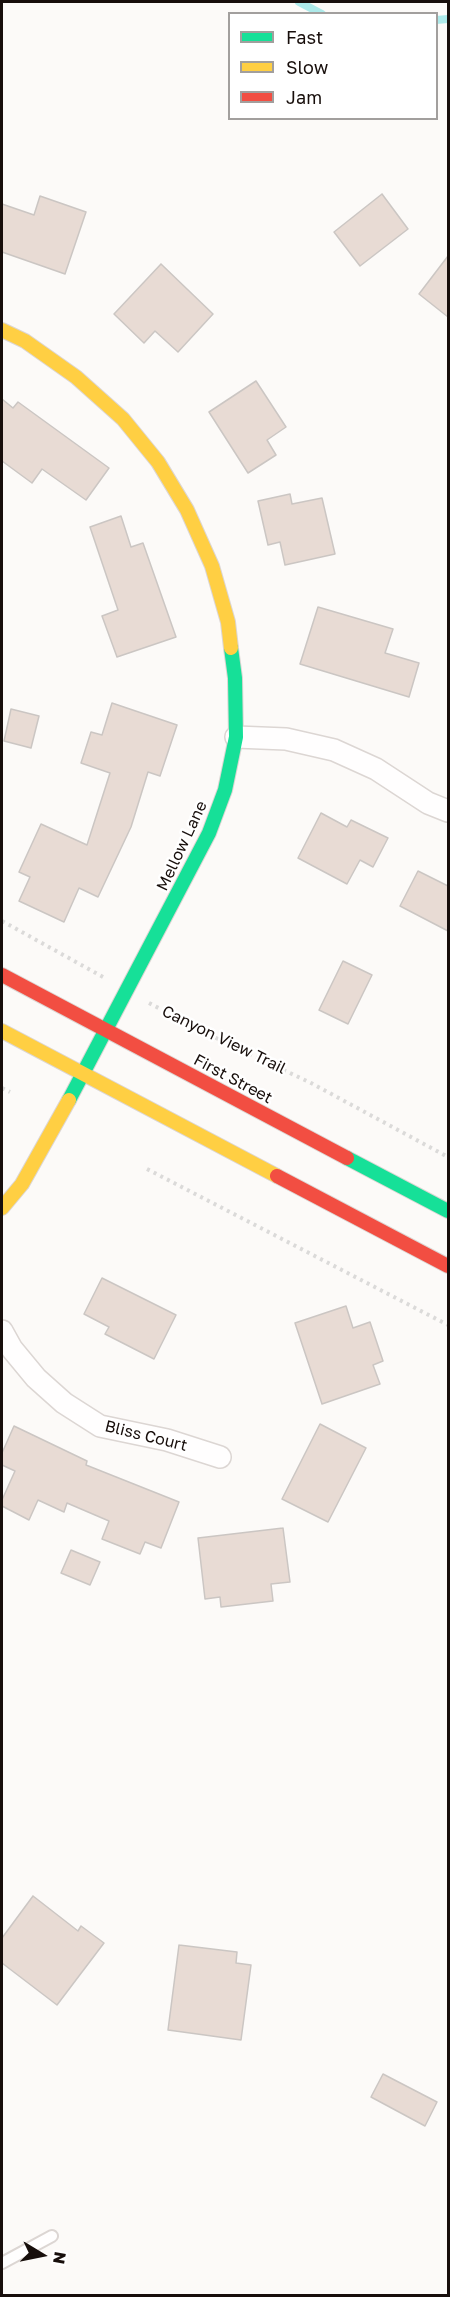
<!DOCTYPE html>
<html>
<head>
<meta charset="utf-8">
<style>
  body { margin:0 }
  #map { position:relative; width:450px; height:2297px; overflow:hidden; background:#fcfaf8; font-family:"Golos Text",sans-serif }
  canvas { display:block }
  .frame { position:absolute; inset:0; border:3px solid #170e0b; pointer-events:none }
  .legend { position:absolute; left:228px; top:12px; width:210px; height:108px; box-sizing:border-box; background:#fff; border:2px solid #a29f9d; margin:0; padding:8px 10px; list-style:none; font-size:18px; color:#170e0b }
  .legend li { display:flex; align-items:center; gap:12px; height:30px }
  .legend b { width:30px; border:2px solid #a29f9d }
  .north { position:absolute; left:12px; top:2225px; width:60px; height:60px; -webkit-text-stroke:4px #fff; paint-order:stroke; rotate:100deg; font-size:16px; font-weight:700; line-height:24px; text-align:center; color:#170e0b }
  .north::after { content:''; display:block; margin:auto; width:21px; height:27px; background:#170e0b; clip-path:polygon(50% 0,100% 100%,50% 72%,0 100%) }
</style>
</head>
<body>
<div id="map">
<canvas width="450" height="2297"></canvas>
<div class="frame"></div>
<ul class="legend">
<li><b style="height:8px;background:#16e098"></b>Fast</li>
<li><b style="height:8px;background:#ffcf43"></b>Slow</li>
<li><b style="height:8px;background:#f24e42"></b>Jam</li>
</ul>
<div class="north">N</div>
</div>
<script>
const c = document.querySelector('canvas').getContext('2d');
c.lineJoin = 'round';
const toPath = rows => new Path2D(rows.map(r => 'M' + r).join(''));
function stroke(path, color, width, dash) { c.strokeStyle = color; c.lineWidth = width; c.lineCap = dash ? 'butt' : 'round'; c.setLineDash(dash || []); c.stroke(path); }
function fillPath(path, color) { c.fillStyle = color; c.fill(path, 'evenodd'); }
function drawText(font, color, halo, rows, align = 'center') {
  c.font = font + ' "Golos Text",sans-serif'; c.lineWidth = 5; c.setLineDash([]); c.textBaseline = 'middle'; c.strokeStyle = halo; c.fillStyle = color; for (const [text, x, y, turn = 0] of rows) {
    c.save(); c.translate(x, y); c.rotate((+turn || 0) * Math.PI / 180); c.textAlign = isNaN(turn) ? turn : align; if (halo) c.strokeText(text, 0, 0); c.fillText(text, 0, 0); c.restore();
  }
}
stroke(toPath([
  [299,2,322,14],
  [436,20,448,19]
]), '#ade9e9', 8);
const building = toPath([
  [382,194,408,229,360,266,334,232,382,194],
  [40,196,86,212,65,274,2,252,2,204,34,215,40,196],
  [448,256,448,317,419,294,448,256],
  [161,264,213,314,178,352,155,331,144,343,114,314,161,264],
  [256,381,286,427,267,440,276,455,248,473,209,412,256,381],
  [2,399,13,408,18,402,109,468,86,500,42,469,32,483,2,461,2,399],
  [290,494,292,504,322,498,335,554,285,565,280,542,268,545,258,501,290,494],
  [121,516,131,547,143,543,176,637,117,657,102,616,118,610,90,527,121,516],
  [318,607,393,629,385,653,419,663,409,697,300,664,318,607],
  [112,703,177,725,160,776,148,772,131,827,98,897,79,888,64,922,19,901,30,877,19,872,41,824,87,845,110,773,81,763,91,732,102,735,112,703],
  [11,709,39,716,31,748,4,741,11,709],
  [321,813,347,827,351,820,388,838,373,867,360,860,347,884,298,858,321,813],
  [418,871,448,886,448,931,400,906,418,871],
  [343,961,372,975,348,1024,319,1010,343,961],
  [102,1278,176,1315,154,1359,105,1334,109,1327,84,1314,102,1278],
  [346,1306,353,1328,370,1322,383,1361,373,1365,380,1384,322,1404,295,1323,346,1306],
  [320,1424,366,1448,328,1522,282,1499,320,1424],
  [14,1426,87,1461,86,1465,179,1502,161,1548,145,1542,140,1554,102,1539,109,1521,67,1503,64,1512,38,1500,29,1520,2,1506,2,1500,15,1471,2,1465,2,1453,14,1426],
  [283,1528,290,1582,271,1584,273,1601,221,1607,220,1597,205,1599,198,1538,283,1528],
  [71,1550,100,1562,90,1585,61,1573,71,1550],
  [33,1896,78,1931,81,1926,104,1943,57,2005,2,1963,2,1938,33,1896],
  [179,1945,237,1952,236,1963,251,1965,241,2040,168,2030,179,1945],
  [383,2074,437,2102,425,2126,371,2097,383,2074]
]);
fillPath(building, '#e8dbd4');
stroke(building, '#cbc6c3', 1.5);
const lane = toPath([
  [2,2263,52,2236]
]);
const street = toPath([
  [236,737,286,739,334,750,376,769,428,803,448,811],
  [2,1331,12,1349,36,1378,64,1403,100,1426,167,1440,220,1457]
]);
const fast = toPath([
  [69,1100,209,833,225,790,236,737,235,678,231,648],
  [347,1158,448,1211]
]);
const slow = toPath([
  [2,330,25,341,76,377,123,419,158,462,187,510,212,566,228,622,231,648],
  [2,1031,277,1176],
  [2,1208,22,1184,69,1100]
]);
const jam = toPath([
  [2,975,347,1158],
  [277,1176,448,1266]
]);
stroke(lane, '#dcd6d3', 14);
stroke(street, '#dcd6d3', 24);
stroke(fast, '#dcd6d3', 16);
stroke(slow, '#dcd6d3', 16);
stroke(jam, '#dcd6d3', 16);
stroke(toPath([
  [2,921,103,977],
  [149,1003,214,1037,311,1083,448,1157],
  [2,1088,10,1092],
  [147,1169,448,1325]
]), '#dbdad9', 4, [3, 4.5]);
stroke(lane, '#fffefe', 10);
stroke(street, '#fffefe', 21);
stroke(fast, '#16e098', 14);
stroke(slow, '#ffcf43', 14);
stroke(jam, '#f24e42', 14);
drawText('16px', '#170e0b', '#fff', [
  ["Mellow Lane",182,846,-65],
  ["Canyon View Trail",224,1040,26],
  ["First Street",233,1079,28],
  ["Bliss Court",146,1436,14]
]);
</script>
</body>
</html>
